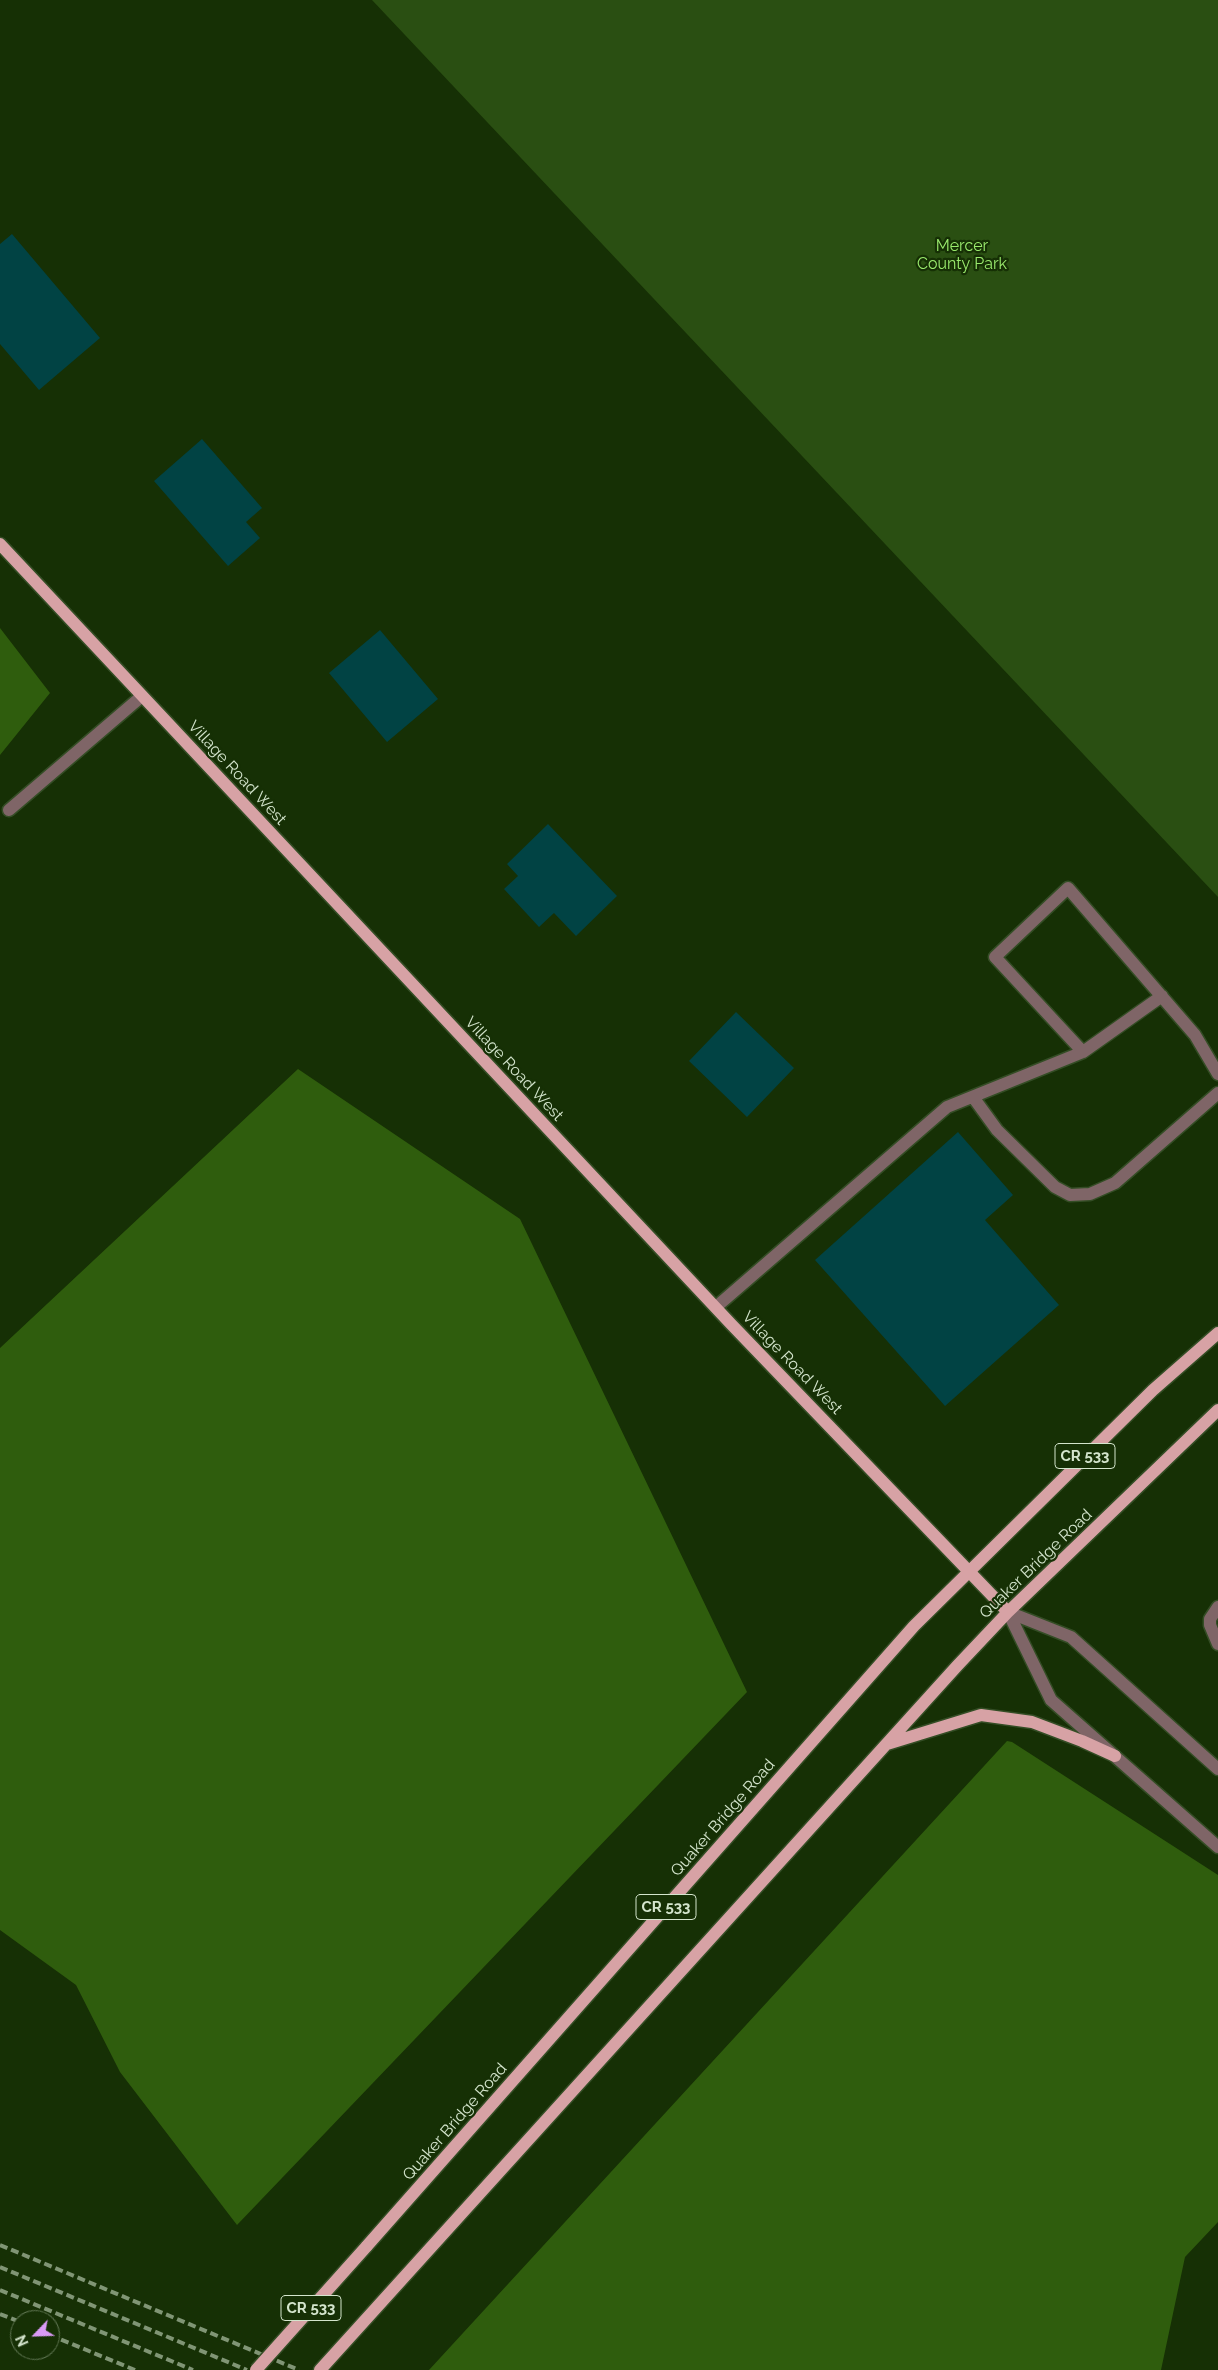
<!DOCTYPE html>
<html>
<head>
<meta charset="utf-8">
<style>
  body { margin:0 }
  #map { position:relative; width:1218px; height:2370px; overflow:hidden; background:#163005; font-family:Raleway,sans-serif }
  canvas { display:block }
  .north { position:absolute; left:10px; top:2310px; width:50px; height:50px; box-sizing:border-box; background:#163005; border:1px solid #627855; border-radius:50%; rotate:246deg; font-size:14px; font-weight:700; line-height:20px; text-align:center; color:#d4e5cd }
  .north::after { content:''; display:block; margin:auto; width:18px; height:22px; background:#da9af6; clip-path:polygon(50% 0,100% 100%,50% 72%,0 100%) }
</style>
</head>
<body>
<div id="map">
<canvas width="1218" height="2370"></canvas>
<div class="north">N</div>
</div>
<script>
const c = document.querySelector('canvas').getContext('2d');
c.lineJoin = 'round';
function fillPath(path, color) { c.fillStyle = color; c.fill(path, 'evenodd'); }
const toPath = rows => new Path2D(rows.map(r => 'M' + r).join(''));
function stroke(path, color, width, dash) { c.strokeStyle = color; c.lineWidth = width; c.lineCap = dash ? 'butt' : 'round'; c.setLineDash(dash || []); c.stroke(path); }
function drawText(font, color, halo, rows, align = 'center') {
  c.font = font + ' Raleway,sans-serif'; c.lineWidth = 4.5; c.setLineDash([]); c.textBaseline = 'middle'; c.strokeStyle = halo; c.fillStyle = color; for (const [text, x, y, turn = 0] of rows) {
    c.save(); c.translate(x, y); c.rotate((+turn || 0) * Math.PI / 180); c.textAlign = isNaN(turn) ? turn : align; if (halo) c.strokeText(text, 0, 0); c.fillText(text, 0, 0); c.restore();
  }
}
fillPath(toPath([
  [372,0,1218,0,1218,897]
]), '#2a4f12');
fillPath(toPath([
  [0,628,50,693,0,755],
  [298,1069,520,1219,747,1692,237,2225,120,2072,76,1985,0,1930,0,1348],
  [1007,1741,1012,1742,1218,1875,1218,2222,1185,2257,1161,2370,429,2370]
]), '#2f5d0d');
fillPath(toPath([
  [12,234,100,338,39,390,0,344,0,244],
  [202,439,262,508,246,522,260,538,228,566,154,481],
  [380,630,438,699,387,742,329,673],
  [548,824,617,896,576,936,554,913,539,927,504,889,518,876,507,864],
  [736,1012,794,1068,747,1117,689,1061],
  [958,1132,1013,1195,985,1220,1059,1305,945,1406,815,1260]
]), '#014344');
const minor = toPath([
  [9,810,142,696],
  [1083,1052,995,957,1068,888,1195,1035,1218,1074],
  [973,1097,997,1130,1055,1187,1070,1195,1090,1194,1115,1183,1218,1093],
  [716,1307,947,1107,1083,1052,1162,996],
  [1218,1607,1210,1619,1210,1625,1218,1644],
  [1008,1612,1051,1700,1218,1847],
  [1008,1612,1071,1637,1218,1769]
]);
const major = toPath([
  [0,544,731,1324,1008,1612],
  [887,1744,981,1715,1032,1722,1082,1741,1115,1756],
  [366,2247,914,1626,1153,1390,1218,1333],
  [320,2370,957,1666,1008,1612,1218,1410]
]);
stroke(minor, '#344d25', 15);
stroke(major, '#344d25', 15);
stroke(minor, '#7f6567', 12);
stroke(major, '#d7a2a5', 12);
stroke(toPath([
  [0,2245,299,2370],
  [0,2267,247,2370],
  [0,2290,193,2370],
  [0,2314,20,2322],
  [50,2335,135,2370]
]), '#809575', 4, [8, 4]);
const majorBridge = toPath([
  [256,2370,366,2247]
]);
stroke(majorBridge, '#344d25', 15, []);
stroke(majorBridge, '#d7a2a5', 12);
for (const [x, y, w] of [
  [1085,1456,60],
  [666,1907,60],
  [311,2308,60]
]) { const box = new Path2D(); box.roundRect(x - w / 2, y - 12.5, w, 25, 4); c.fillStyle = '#163005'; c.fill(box); stroke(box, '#d4e5cd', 1); }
drawText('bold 15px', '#d4e5cd', null, [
  ["CR 533",1085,1456],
  ["CR 533",666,1907],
  ["CR 533",311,2308]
]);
drawText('16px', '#9aea6d', '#163005', [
  ["Mercer",962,246],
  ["County Park",962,264]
]);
drawText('16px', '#d4e5cd', '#163005', [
  ["Village Road West",237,773,47],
  ["Village Road West",514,1069,47],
  ["Village Road West",792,1363,46],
  ["Quaker Bridge Road",1036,1564,-44],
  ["Quaker Bridge Road",723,1818,-49],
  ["Quaker Bridge Road",455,2122,-49]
]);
</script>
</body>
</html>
